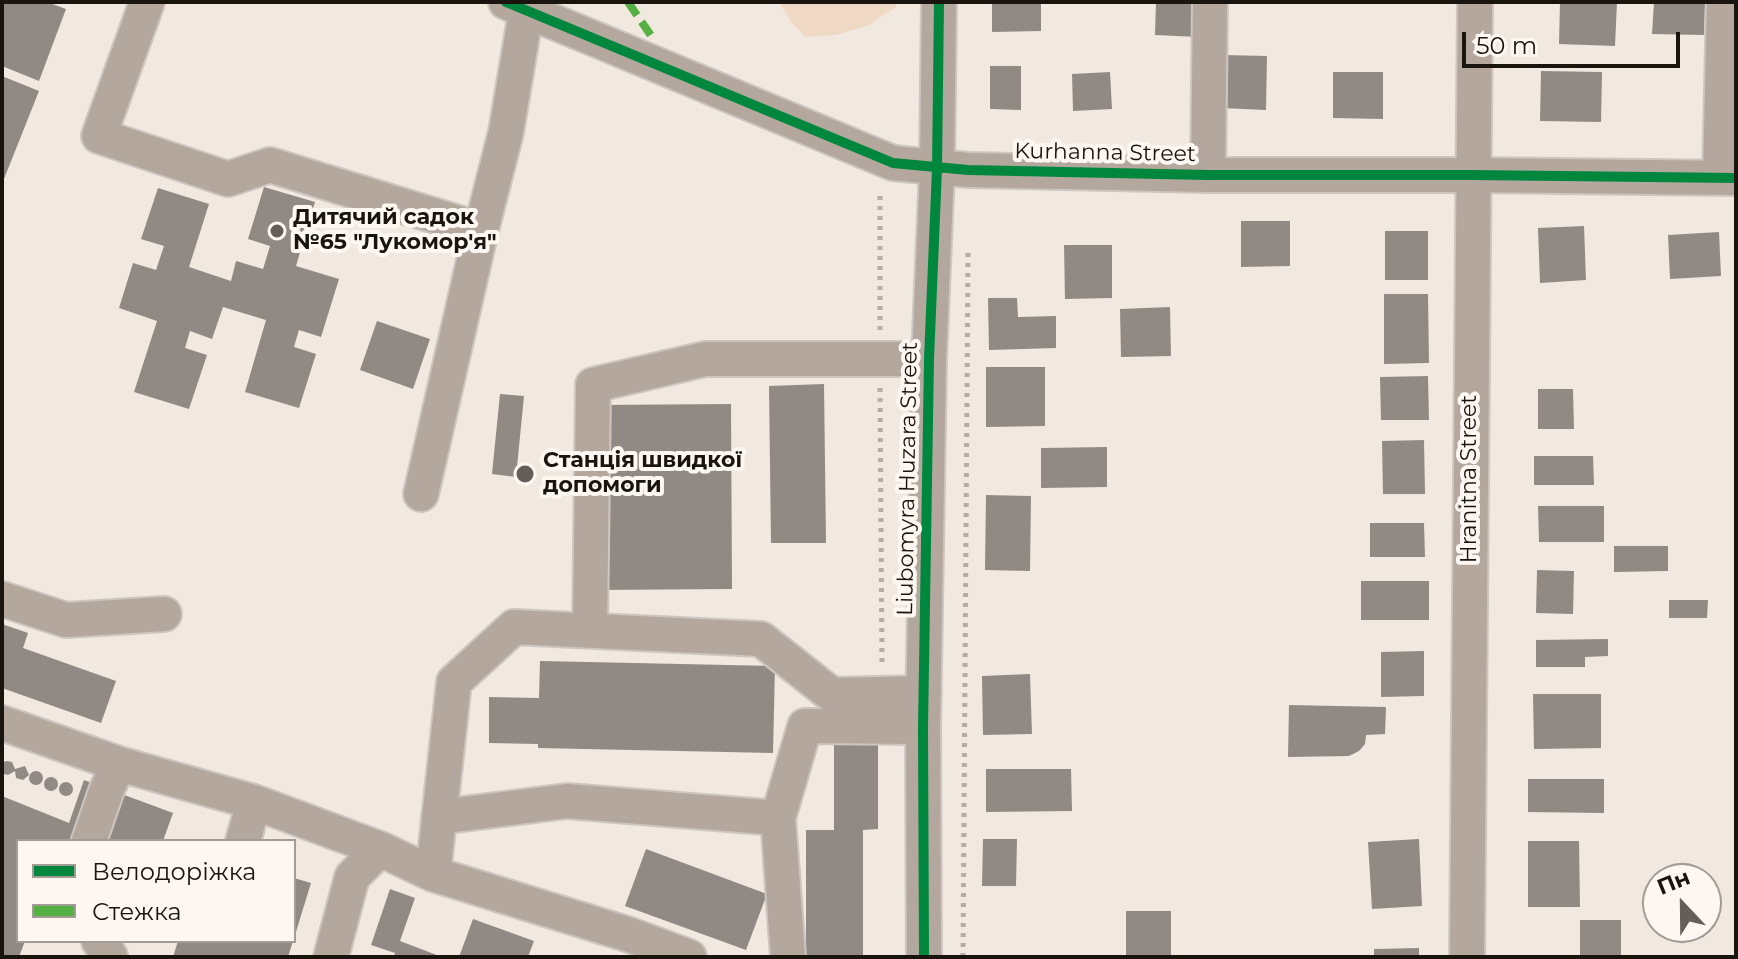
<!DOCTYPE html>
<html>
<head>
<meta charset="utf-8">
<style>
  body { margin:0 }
  #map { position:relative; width:1738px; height:959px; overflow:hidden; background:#f1e8e0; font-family:Montserrat,sans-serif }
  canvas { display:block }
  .frame { position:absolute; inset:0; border:4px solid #1a140f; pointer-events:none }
  .legend { position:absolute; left:16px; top:839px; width:280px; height:104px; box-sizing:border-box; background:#fdf6f1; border:2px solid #a29c97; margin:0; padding:10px 14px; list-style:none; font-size:24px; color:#1a140f }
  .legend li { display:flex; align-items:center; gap:16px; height:40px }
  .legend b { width:40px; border:2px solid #a29c97 }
  .north { position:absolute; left:1642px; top:863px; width:80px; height:80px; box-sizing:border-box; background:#fdf6f1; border:2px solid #a29c97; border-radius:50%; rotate:338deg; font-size:22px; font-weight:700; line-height:32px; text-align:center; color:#1a140f }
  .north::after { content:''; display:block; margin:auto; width:28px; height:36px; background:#655e58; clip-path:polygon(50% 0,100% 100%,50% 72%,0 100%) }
  .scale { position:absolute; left:1462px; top:32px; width:218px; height:36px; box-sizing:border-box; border:4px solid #1a140f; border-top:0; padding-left:10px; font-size:24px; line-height:28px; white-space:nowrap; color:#1a140f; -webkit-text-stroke:6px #fdf6f1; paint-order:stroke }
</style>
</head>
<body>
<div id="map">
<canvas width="1738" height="959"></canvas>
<div class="frame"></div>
<ul class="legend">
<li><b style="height:10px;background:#00873e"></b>Велодоріжка</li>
<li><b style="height:10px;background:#55b144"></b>Стежка</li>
</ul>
<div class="north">Пн</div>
<div class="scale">50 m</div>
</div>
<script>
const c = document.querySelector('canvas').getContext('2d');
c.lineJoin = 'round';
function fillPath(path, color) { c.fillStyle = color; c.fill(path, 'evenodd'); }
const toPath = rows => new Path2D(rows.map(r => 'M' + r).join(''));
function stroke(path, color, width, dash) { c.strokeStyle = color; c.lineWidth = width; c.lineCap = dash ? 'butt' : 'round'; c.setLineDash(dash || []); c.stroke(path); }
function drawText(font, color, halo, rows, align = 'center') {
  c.font = font + ' Montserrat,sans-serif'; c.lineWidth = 8; c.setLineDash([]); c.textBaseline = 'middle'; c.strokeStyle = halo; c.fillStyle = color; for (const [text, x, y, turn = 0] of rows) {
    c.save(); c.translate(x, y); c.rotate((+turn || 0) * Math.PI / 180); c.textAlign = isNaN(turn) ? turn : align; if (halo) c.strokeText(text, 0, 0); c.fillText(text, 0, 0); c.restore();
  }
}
fillPath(toPath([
  [779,2,897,2,896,7,869,25,836,35,805,37,792,23]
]), '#f0d9c4');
fillPath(toPath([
  [2,2,47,2,66,9,39,81,2,66],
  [992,2,1041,2,1041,31,992,32],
  [1156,2,1200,2,1199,37,1155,35],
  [1560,2,1617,2,1615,46,1559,44],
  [1654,2,1705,2,1704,35,1652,34],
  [1223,55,1267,56,1266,110,1221,108],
  [990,66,1021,66,1021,110,990,109],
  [1541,71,1602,72,1601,122,1540,121],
  [1110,72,1112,109,1073,111,1072,74],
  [1333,72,1383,72,1383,119,1333,118],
  [2,76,39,91,2,184],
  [264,187,315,202,296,266,339,279,321,337,299,330,294,347,316,354,299,408,245,392,266,320,223,307,212,339,190,331,185,348,207,355,189,409,134,392,157,321,119,308,133,263,156,270,164,246,141,239,158,188,209,204,189,267,231,281,236,261,263,269,270,246,248,239],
  [1241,221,1290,221,1290,266,1241,267],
  [1584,226,1586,280,1540,283,1538,228],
  [1385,231,1428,231,1428,280,1385,280],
  [1719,232,1721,276,1670,279,1668,235],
  [1064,245,1112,245,1112,298,1065,299],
  [1384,294,1428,294,1429,363,1384,364],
  [988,298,1017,298,1018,317,1056,316,1056,348,989,350],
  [1170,307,1171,356,1121,357,1120,309],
  [377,321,430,339,413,389,360,370],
  [986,367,1045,367,1045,426,986,427],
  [1428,376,1429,420,1381,420,1380,377],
  [824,384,826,543,771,543,769,386],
  [1538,389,1573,389,1574,429,1538,429],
  [500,394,524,396,516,477,492,474],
  [731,404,732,589,598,590,597,405],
  [1424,440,1425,494,1383,494,1382,441],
  [1107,447,1107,487,1041,488,1041,448],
  [1534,456,1593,456,1594,485,1534,485],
  [986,495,1031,496,1030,571,985,570],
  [1538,506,1604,506,1604,542,1539,542],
  [1370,523,1424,523,1425,557,1370,557],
  [1614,546,1668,546,1668,571,1614,572],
  [1537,570,1574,571,1573,614,1536,613],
  [1361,581,1429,581,1429,620,1361,620],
  [1669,600,1708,600,1707,618,1669,618],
  [2,624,28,633,23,648,116,681,101,723,2,688],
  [1608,639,1608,656,1585,657,1585,667,1536,667,1536,640],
  [1424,651,1424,696,1381,697,1381,652],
  [540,661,775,666,773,753,538,748,538,744,489,743,489,697,539,698],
  [1030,674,1032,734,983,735,982,676],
  [1533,694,1601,694,1601,748,1534,749],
  [1289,705,1386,707,1385,734,1366,735,1365,744,1359,751,1349,756,1288,757],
  [878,740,878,829,863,830,863,957,806,957,806,830,834,830,834,741],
  [6,761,12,762,15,769,25,766,29,775,23,780,16,778,15,771,8,775,4,774,2,763],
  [986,769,1071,769,1072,811,986,812],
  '29 778a7 7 0 1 1 14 0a7 7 0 1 1-14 0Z',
  '44 784a7 7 0 1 1 14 0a7 7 0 1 1-14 0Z',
  [1528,779,1604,779,1604,813,1528,812],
  [84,780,173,813,163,841,18,841,18,941,25,941,19,957,2,957,2,796,69,823],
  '59 789a7 7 0 1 1 14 0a7 7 0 1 1-14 0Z',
  [983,839,1017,839,1016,886,982,886],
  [1419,839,1422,906,1372,909,1368,842],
  [1528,841,1579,841,1580,907,1528,907],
  [646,849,767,894,746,950,625,906],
  [294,878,311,883,295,935,294,935],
  [390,889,415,898,400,941,442,957,394,957,395,953,371,945],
  [1126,911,1171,911,1171,957,1126,957],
  [473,919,534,941,528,957,459,957],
  [1580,920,1621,920,1621,957,1580,957],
  [178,941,293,941,288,957,173,957],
  [1419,948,1419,957,1374,957,1374,949]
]), '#918a84');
const minor = toPath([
  [147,2,99,136,228,179,270,165,481,230,506,132,526,12],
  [506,2,893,163,968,170,1208,175,1471,175,1736,178],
  [1208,175,1210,2],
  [1720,178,1724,2],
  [421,494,481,230],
  [2,599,66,620,164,614],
  [590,630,593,385,705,359,929,359],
  [2,723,119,764,254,802,380,849,433,874,630,935,689,957],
  [439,817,567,801,778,818],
  [89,841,107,789,119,764],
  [243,841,254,802],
  [433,874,454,682,514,627,761,639,832,695,924,693],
  [99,941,110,956],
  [331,957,352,877,380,849],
  [788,957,778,818,805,726,923,727],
  [924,957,923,727,929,359,937,169,939,2],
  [1467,957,1475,2]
]);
stroke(minor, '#cdc6c0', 38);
stroke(toPath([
  [880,330,880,192],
  [880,388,882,663],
  [963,957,968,250]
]), '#b5aca4', 5, [4, 6]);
stroke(minor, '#b3a79e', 34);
stroke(toPath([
  [628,2,652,37]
]), '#55b144', 8, [16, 8]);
stroke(toPath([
  [506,2,893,163,968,170,1208,175,1471,175,1736,178],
  [924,957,923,727,929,359,937,169,939,2]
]), '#00873e', 10);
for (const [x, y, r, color] of [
  [277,231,8,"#655e58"],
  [525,474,10,"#655e58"]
]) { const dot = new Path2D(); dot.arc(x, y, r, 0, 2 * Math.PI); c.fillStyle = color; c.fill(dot); stroke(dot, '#fdf6f1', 3); }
drawText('22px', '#1a140f', '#fdf6f1', [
  ["Kurhanna Street",1105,153,1],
  ["Liubomyra Huzara Street",908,479,-89],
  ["Hranitna Street",1470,479,-90]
]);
drawText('bold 22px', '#1a140f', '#fdf6f1', [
  ["Дитячий садок",293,218],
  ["№65 \"Лукомор'я\"",293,243],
  ["Станція швидкої",543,461],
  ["допомоги",543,486]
], 'left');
</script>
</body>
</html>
